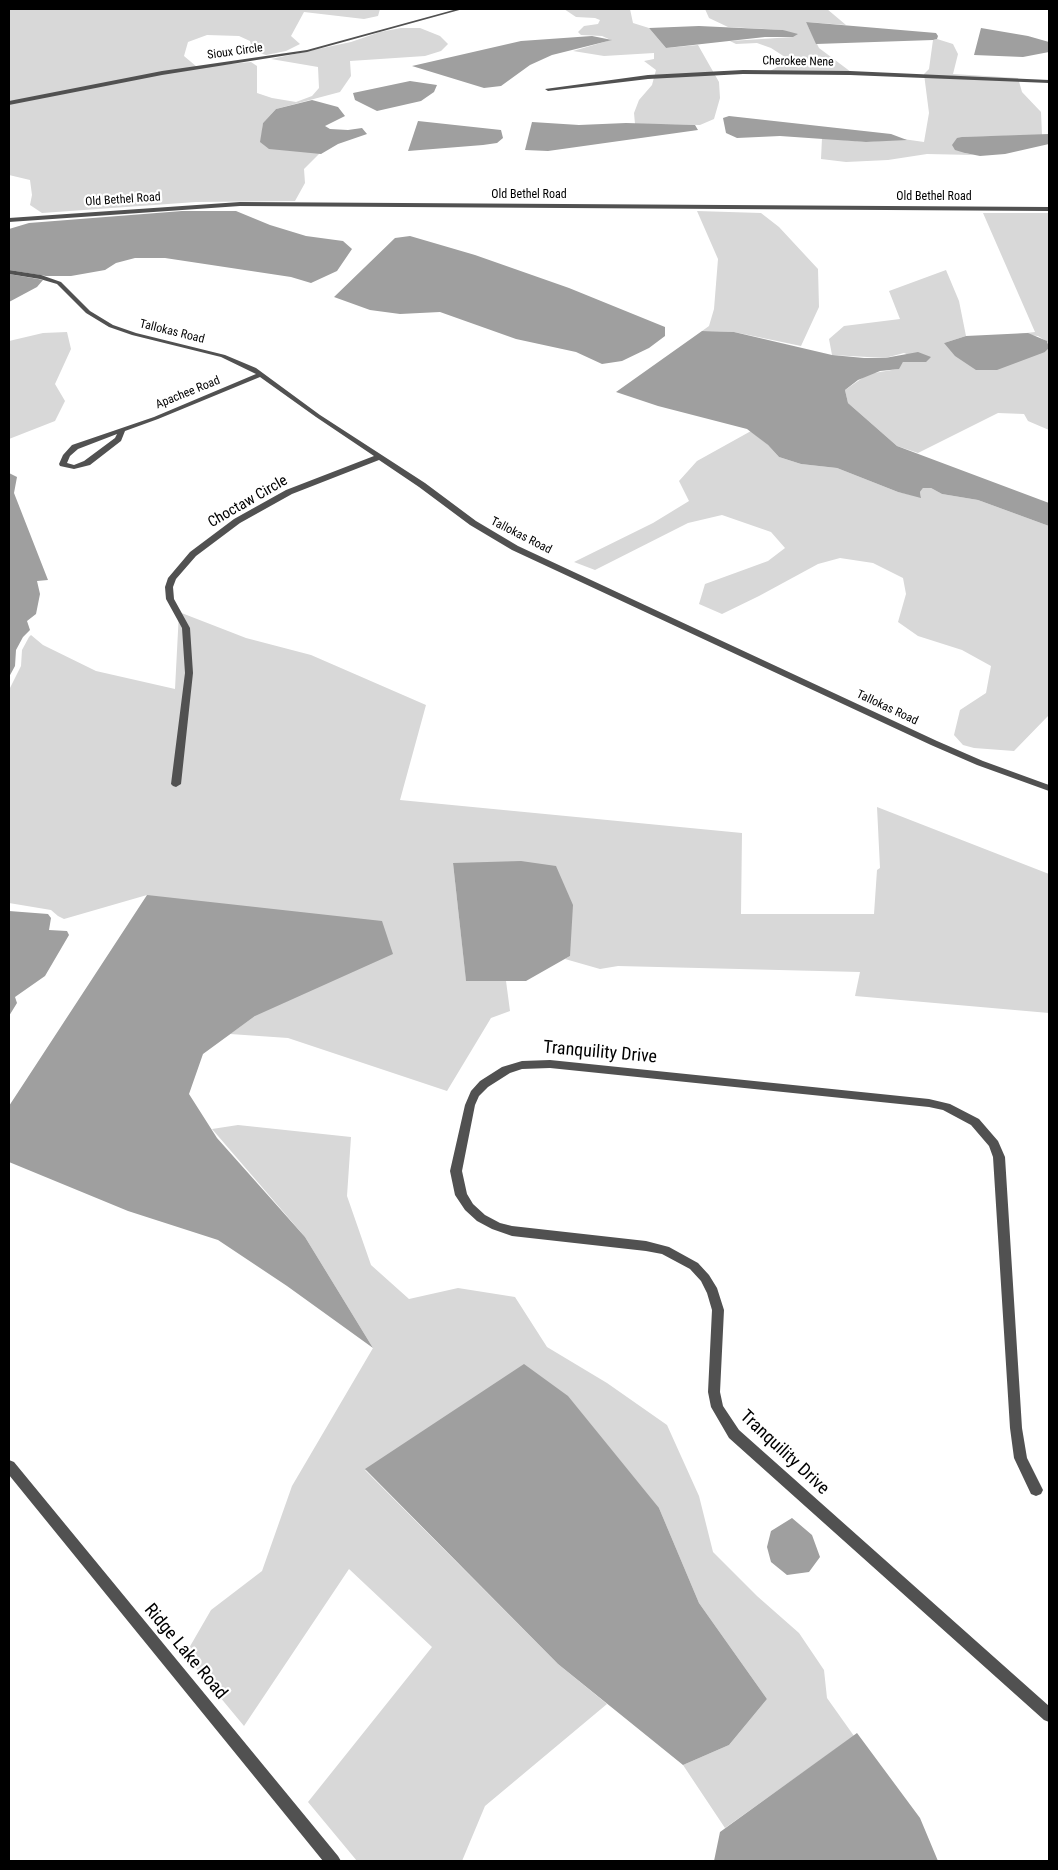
<!DOCTYPE html>
<html>
<head>
<meta charset="utf-8">
<style>
  body { margin:0 }
  #map { position:relative; width:1058px; height:1870px; overflow:hidden; background:#fff; font-family:"Roboto Condensed",sans-serif }
  canvas { display:block }
  .frame { position:absolute; inset:0; border:10px solid #000; pointer-events:none }
</style>
</head>
<body>
<div id="map">
<canvas width="1058" height="1870"></canvas>
<div class="frame"></div>
</div>
<script>
const c = document.querySelector('canvas').getContext('2d');
c.lineJoin = 'round';
function fillPath(path, color) { c.fillStyle = color; c.fill(path, 'evenodd'); }
const toPath = rows => new Path2D(rows.map(r => 'M' + r).join(''));
function drawText(font, color, halo, rows, align = 'center') {
  c.font = font + ' "Roboto Condensed",sans-serif'; c.lineWidth = 4.5; c.setLineDash([]); c.textBaseline = 'middle'; c.strokeStyle = halo; c.fillStyle = color; for (const [text, x, y, turn = 0] of rows) {
    c.save(); c.translate(x, y); c.rotate((+turn || 0) * Math.PI / 180); c.textAlign = isNaN(turn) ? turn : align; if (halo) c.strokeText(text, 0, 0); c.fillText(text, 0, 0); c.restore();
  }
}
fillPath(toPath([
  [9,9,380,9,378,16,364,19,304,12,291,36,300,44,286,51,266,55,253,51,250,41,239,36,207,35,188,42,184,56,197,67,251,62,257,66,257,93,272,98,296,102,312,96,319,88,318,67,271,59,351,42,380,32,401,28,420,28,440,36,448,44,441,51,425,56,350,61,351,76,340,92,276,109,263,123,261,142,320,153,304,169,305,183,295,201,196,202,42,213,30,205,32,195,30,180,9,175],
  [564,9,630,9,633,23,649,28,666,48,698,45,719,82,720,98,714,119,700,125,635,124,634,113,639,100,652,85,656,70,644,61,654,59,654,53,604,56,573,51,611,40,602,36,581,35,578,32,584,26,598,24,600,20,595,18,576,17],
  [705,9,827,9,846,25,806,22,819,48,851,72,770,71,781,65,785,57,771,48,757,43,736,44,730,41,793,37,783,30,728,27,709,18],
  [937,39,953,44,958,54,953,74,1018,78,1022,92,1041,112,1042,135,962,137,965,153,974,155,927,154,888,160,846,162,821,159,822,138,866,142,903,139,924,142,929,113,924,74,929,69,933,40],
  [697,211,761,213,779,227,818,269,819,307,801,346,734,332,702,331,709,326,714,309,718,259],
  [983,213,1049,213,1049,343,1038,336,1017,334,1035,332],
  [946,270,959,301,966,336,944,343,1045,352,1049,348,1049,430,1028,421,1024,414,998,413,918,453,897,446,848,403,845,390,868,374,898,369,903,362,926,362,904,353,885,358,832,355,829,339,844,326,900,319,889,291],
  [67,332,71,349,55,384,65,401,55,421,9,439,9,341,43,333],
  [751,431,768,445,779,457,801,464,837,468,898,492,921,497,920,492,923,488,931,488,942,494,978,500,1049,526,1049,715,1014,751,974,748,963,745,954,735,960,710,986,693,991,666,962,650,918,636,898,622,906,594,903,578,873,563,840,558,818,564,759,596,722,614,699,604,705,584,768,561,785,548,771,532,722,515,688,523,595,570,574,562,653,523,689,501,679,481,697,461],
  [179,612,246,638,311,655,426,705,400,800,742,833,741,914,874,914,877,870,880,868,877,807,1049,874,1049,1013,855,996,860,972,618,966,600,969,565,959,570,956,453,863,466,980,506,981,510,1011,491,1018,447,1091,288,1038,230,1034,255,1016,147,895,64,919,58,916,51,910,9,903,9,690,21,666,22,650,29,637,31,635,43,645,96,671,175,689],
  [238,1125,351,1137,347,1196,371,1265,409,1299,458,1288,515,1297,547,1347,607,1383,667,1425,699,1496,713,1552,757,1596,799,1633,824,1670,827,1698,854,1736,725,1828,683,1765,729,1745,767,1699,699,1603,659,1508,365,1470,558,1664,607,1704,485,1806,462,1861,357,1861,308,1802,432,1647,349,1569,244,1726,185,1655,211,1610,262,1571,292,1486,373,1348,305,1237,212,1129]
]), '#d8d8d8');
fillPath(toPath([
  [806,22,936,33,938,36,937,39,933,40,816,44],
  [699,26,783,30,798,34,793,37,765,37,666,48,649,28],
  [981,28,1028,36,1049,42,1049,52,1023,57,974,55],
  [592,36,612,40,552,55,530,65,501,86,484,88,412,66,521,41],
  [410,81,437,85,434,92,421,101,377,111,355,100,353,93],
  [312,100,338,107,345,116,325,126,330,129,348,130,362,128,367,134,338,144,321,154,269,149,260,142,263,123,276,109],
  [729,116,891,134,907,140,866,142,780,136,737,138,726,133,723,118],
  [418,121,501,130,503,138,497,143,483,145,408,151],
  [532,122,579,125,626,123,695,125,698,130,548,151,525,150],
  [1049,134,1049,144,1005,154,980,156,965,153,955,150,952,145,957,138,962,137],
  [182,211,236,211,270,225,306,236,343,241,352,249,337,271,311,283,291,277,165,258,135,258,116,263,105,270,71,276,46,276,9,270,9,229,29,223],
  [410,236,475,255,569,288,665,327,665,336,649,348,622,361,602,364,576,352,516,339,440,312,400,314,370,310,334,297,395,238],
  [9,274,38,279,43,280,37,287,9,302],
  [702,331,734,332,832,355,864,358,885,358,918,352,931,357,926,362,903,362,899,369,880,371,858,380,845,390,848,403,897,446,1049,503,1049,526,978,500,942,494,931,488,923,488,920,492,921,498,898,492,837,468,801,464,779,457,768,445,747,429,658,406,616,392],
  [1028,333,1047,341,1049,348,1045,352,997,370,976,370,955,356,944,343,966,336],
  [9,473,17,477,14,493,48,580,37,581,40,594,36,614,27,621,30,630,23,637,16,650,15,666,9,677],
  [521,861,556,866,573,905,570,956,526,981,466,981,453,863],
  [147,895,382,921,393,954,255,1016,203,1054,189,1094,217,1138,305,1237,373,1348,287,1286,218,1240,128,1211,9,1162,9,1106],
  [9,911,48,914,51,918,49,930,67,931,69,935,45,976,15,997,17,1003,9,1016],
  [524,1364,568,1396,659,1508,699,1603,767,1699,729,1745,683,1765,558,1664,365,1469],
  [792,1518,812,1535,820,1557,809,1572,787,1575,771,1562,767,1547,771,1531],
  [857,1733,920,1818,938,1861,714,1861,720,1832]
]), '#9f9f9f');
fillPath(toPath([
  [457,9,463,9,307,52,162,75,9,105,9,101,162,71,307,50,457,9],
  [743,70,850,71,1049,80,1049,83,850,75,743,74,648,79,548,91,545,89,648,75,743,70],
  [9,270,41,275,61,282,90,311,113,325,136,333,225,355,256,368,320,415,425,483,476,521,518,546,937,741,983,761,1049,785,1049,791,977,765,931,745,512,550,470,525,419,487,379,460,292,494,240,523,196,556,176,579,173,587,174,599,190,628,193,673,181,784,176,787,173,786,171,784,185,673,182,628,166,599,165,587,168,578,190,552,234,519,286,490,374,456,316,417,260,377,158,419,125,431,121,441,90,465,74,469,60,466,59,464,63,455,72,445,154,417,256,374,221,357,132,335,109,327,86,313,57,284,40,279,9,274,9,270],
  [117,434,115,438,84,461,74,465,67,463,70,456,78,449,117,434],
  [550,1060,929,1099,950,1104,979,1119,998,1141,1005,1157,1022,1428,1027,1458,1043,1490,1041,1494,1036,1496,1031,1494,1014,1458,1010,1428,993,1157,989,1146,971,1125,943,1110,929,1107,550,1068,522,1069,510,1073,488,1087,479,1096,475,1105,462,1171,467,1194,473,1204,485,1215,500,1223,512,1226,646,1241,669,1247,698,1263,709,1275,717,1288,724,1310,720,1392,723,1406,739,1430,1049,1706,1049,1722,1044,1720,729,1438,711,1407,708,1392,712,1310,707,1293,701,1281,690,1269,662,1254,646,1251,512,1236,492,1229,477,1221,465,1210,455,1195,450,1171,465,1105,471,1091,480,1081,502,1067,522,1061,550,1060],
  [9,1460,14,1462,338,1856,341,1861,323,1861,9,1475,9,1460]
]), '#515151');
fillPath(toPath([
  [240,202,1049,207,1049,211,240,206,9,222,9,218,240,202]
]), '#515151');
drawText('12px', '#000', '#fff', [
  ["Sioux Circle",235,52,-8],
  ["Cherokee Nene",798,62,1],
  ["Old Bethel Road",529,195],
  ["Old Bethel Road",934,197],
  ["Old Bethel Road",123,200,-4],
  ["Tallokas Road",172,332,14],
  ["Apachee Road",188,393,-22],
  ["Tallokas Road",521,536,27],
  ["Tallokas Road",887,708,25]
]);
drawText('15px', '#000', '#fff', [
  ["Choctaw Circle",248,502,-30]
]);
drawText('18px', '#000', '#fff', [
  ["Tranquility Drive",600,1053,5],
  ["Tranquility Drive",784,1453,43],
  ["Ridge Lake Road",185,1652,50]
]);
</script>
</body>
</html>
